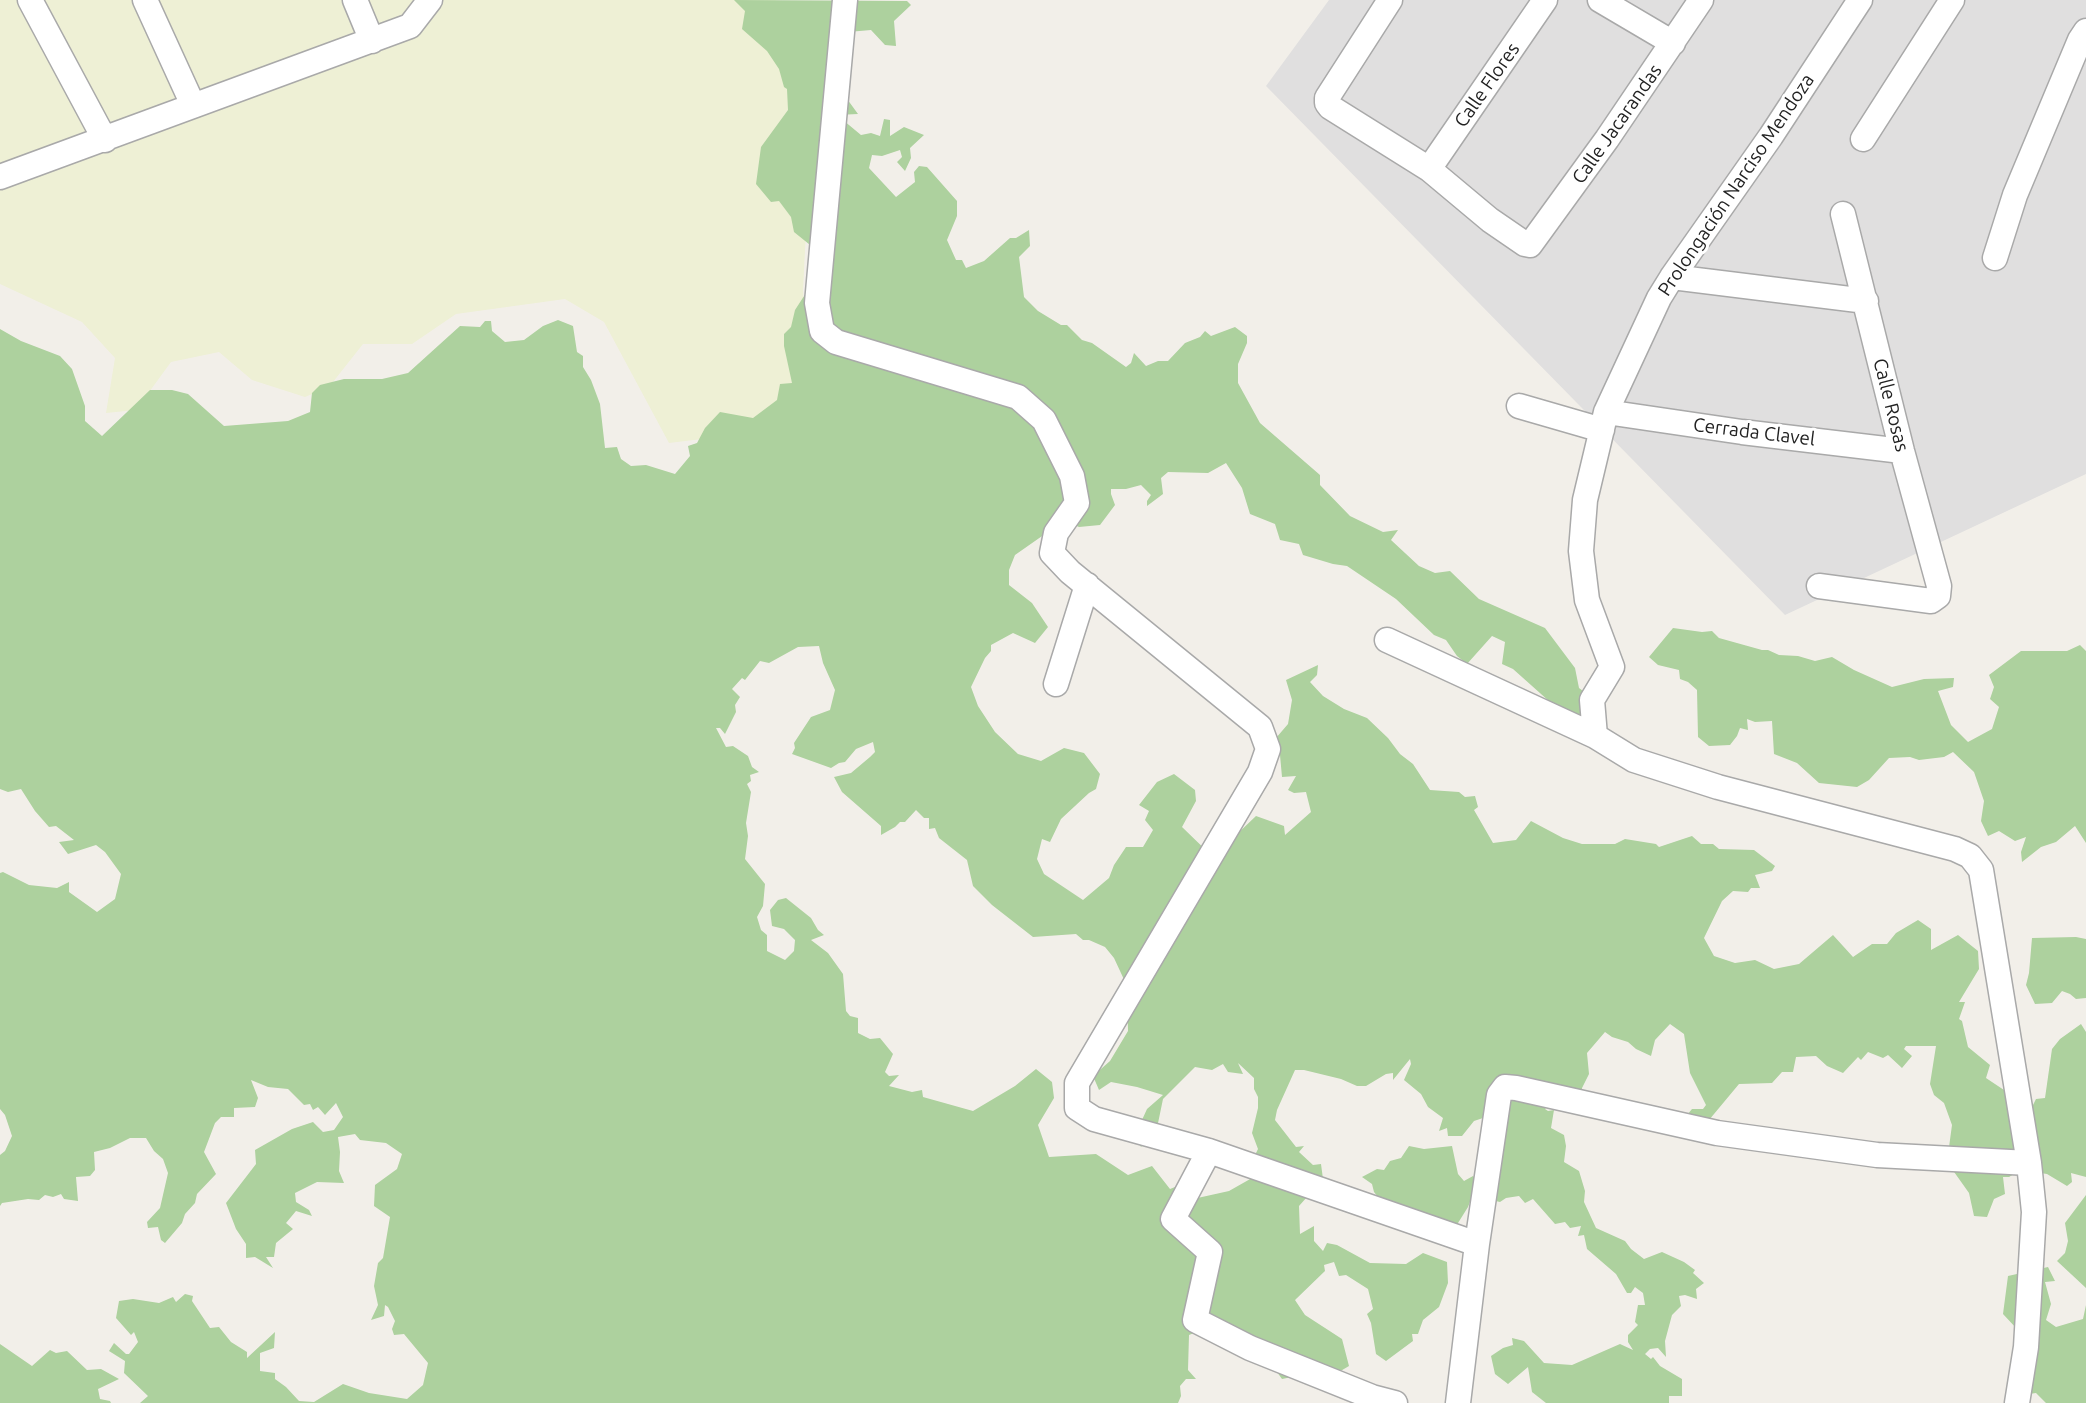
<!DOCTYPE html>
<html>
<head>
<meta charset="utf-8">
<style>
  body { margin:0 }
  canvas { display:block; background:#f2efe9 }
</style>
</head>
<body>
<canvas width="2086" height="1403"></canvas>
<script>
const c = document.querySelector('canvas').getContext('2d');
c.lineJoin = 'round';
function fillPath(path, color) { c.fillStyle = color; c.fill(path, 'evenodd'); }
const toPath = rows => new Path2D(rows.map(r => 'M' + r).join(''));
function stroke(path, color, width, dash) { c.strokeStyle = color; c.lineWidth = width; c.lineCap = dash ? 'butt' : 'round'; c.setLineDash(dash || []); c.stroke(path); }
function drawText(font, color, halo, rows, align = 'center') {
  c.font = font + ' Ubuntu,sans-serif'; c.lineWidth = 6; c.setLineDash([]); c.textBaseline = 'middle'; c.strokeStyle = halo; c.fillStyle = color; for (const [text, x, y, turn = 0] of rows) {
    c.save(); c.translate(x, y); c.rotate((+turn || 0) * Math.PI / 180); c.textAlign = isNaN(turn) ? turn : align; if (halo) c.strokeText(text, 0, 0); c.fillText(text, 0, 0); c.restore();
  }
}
fillPath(toPath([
  [1329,0,2086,0,2086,474,1785,615,1266,86]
]), '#e0dfdf');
fillPath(toPath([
  [0,0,776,0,814,71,803,290,807,360,792,406,710,438,669,443,604,322,565,299,456,314,412,344,363,344,329,387,305,397,252,380,219,352,171,362,136,410,106,413,115,358,82,322,0,284]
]), '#eef0d5');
fillPath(toPath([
  [734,0,907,1,911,5,894,21,896,46,885,45,871,30,848,32,842,92,858,114,837,115,861,135,871,133,880,136,884,119,890,120,890,136,904,127,924,135,910,148,911,158,905,171,897,162,902,157,900,150,882,156,872,155,869,168,896,197,915,182,914,172,919,166,927,167,957,201,957,216,947,240,956,260,962,260,966,268,984,261,1010,238,1016,238,1029,230,1030,246,1019,257,1024,297,1038,311,1061,325,1067,325,1082,340,1092,343,1126,367,1131,363,1134,353,1146,366,1158,361,1168,361,1185,343,1200,337,1205,331,1211,336,1235,327,1247,336,1247,343,1238,364,1238,383,1260,423,1320,475,1320,485,1350,516,1383,532,1398,530,1391,540,1419,566,1435,573,1450,571,1479,599,1545,628,1575,668,1579,688,1587,694,1587,720,1550,702,1513,669,1502,664,1505,642,1492,636,1467,664,1457,656,1446,640,1434,635,1396,599,1347,566,1333,564,1303,555,1299,544,1280,540,1275,524,1250,514,1242,488,1226,463,1208,473,1168,472,1161,478,1163,494,1147,506,1147,501,1151,495,1141,485,1126,489,1111,489,1111,494,1115,505,1100,525,1079,527,1061,519,1055,527,1015,555,1009,570,1009,585,1032,603,1048,627,1035,643,1013,633,991,645,991,651,985,658,971,687,978,706,995,732,1018,754,1041,761,1064,748,1084,753,1100,774,1096,789,1089,793,1061,819,1050,842,1042,839,1037,859,1044,874,1083,900,1109,878,1114,865,1126,847,1143,847,1153,830,1145,820,1149,811,1139,805,1157,782,1174,774,1195,790,1196,801,1182,827,1213,857,1256,816,1284,826,1285,835,1311,812,1306,792,1294,793,1288,790,1296,776,1282,777,1280,755,1276,738,1288,724,1292,700,1286,680,1318,665,1317,675,1310,682,1323,696,1344,709,1367,718,1388,738,1400,754,1413,764,1430,790,1459,792,1465,797,1475,796,1478,807,1474,810,1493,843,1516,840,1531,821,1563,838,1582,844,1615,844,1625,839,1656,844,1659,847,1692,836,1701,844,1713,844,1719,849,1754,850,1775,866,1772,871,1755,875,1760,888,1751,888,1748,892,1733,891,1722,901,1704,938,1714,956,1735,963,1755,960,1774,969,1799,964,1833,935,1853,957,1872,944,1887,944,1896,933,1918,920,1931,929,1931,950,1958,935,1978,951,1979,969,1959,1002,1965,1002,1959,1019,1962,1021,1968,1047,1990,1065,1986,1078,2004,1090,2010,1089,2032,1107,2036,1099,2045,1098,2052,1049,2060,1039,2081,1024,2086,1032,2086,1177,2071,1173,2072,1182,2067,1186,2047,1174,2021,1170,2009,1177,2003,1177,2005,1194,1994,1199,1987,1217,1974,1216,1969,1193,1947,1162,1952,1125,1944,1103,1934,1095,1930,1084,1936,1046,1906,1046,1904,1049,1912,1056,1902,1068,1888,1055,1883,1058,1868,1052,1861,1060,1858,1057,1843,1073,1827,1066,1816,1056,1796,1057,1793,1072,1782,1072,1772,1083,1739,1084,1709,1120,1687,1115,1692,1109,1703,1109,1706,1105,1690,1073,1684,1034,1670,1024,1655,1040,1651,1056,1636,1049,1628,1042,1612,1037,1605,1032,1587,1053,1589,1074,1582,1088,1582,1093,1555,1098,1545,1109,1548,1111,1554,1110,1551,1128,1564,1135,1566,1146,1564,1162,1579,1171,1585,1191,1584,1202,1596,1228,1625,1241,1631,1249,1644,1259,1662,1252,1684,1262,1695,1270,1693,1273,1704,1283,1696,1289,1697,1299,1685,1295,1679,1296,1681,1306,1672,1315,1665,1341,1666,1357,1658,1348,1650,1349,1645,1354,1651,1359,1653,1357,1660,1366,1682,1379,1682,1396,1669,1396,1669,1403,1546,1403,1532,1392,1528,1367,1508,1384,1495,1374,1491,1356,1503,1348,1513,1345,1512,1338,1524,1341,1544,1363,1572,1365,1620,1344,1633,1350,1628,1342,1628,1335,1638,1325,1635,1322,1638,1305,1645,1305,1643,1293,1635,1287,1631,1293,1627,1293,1616,1274,1587,1249,1584,1235,1578,1236,1581,1226,1570,1228,1565,1222,1555,1224,1533,1199,1525,1203,1519,1196,1506,1198,1500,1202,1487,1199,1475,1189,1468,1207,1453,1231,1391,1213,1374,1192,1372,1184,1362,1177,1377,1169,1384,1170,1390,1161,1401,1158,1409,1146,1424,1149,1452,1146,1458,1174,1464,1181,1473,1176,1478,1181,1486,1114,1483,1118,1474,1121,1462,1136,1448,1136,1447,1128,1439,1131,1443,1118,1428,1107,1421,1094,1404,1080,1411,1064,1410,1059,1393,1080,1393,1073,1386,1074,1366,1086,1357,1086,1341,1079,1304,1070,1295,1070,1277,1110,1275,1120,1296,1147,1304,1146,1299,1152,1313,1165,1321,1164,1323,1179,1299,1206,1300,1234,1314,1226,1314,1241,1323,1251,1327,1243,1337,1245,1370,1263,1406,1264,1423,1253,1447,1262,1448,1283,1439,1307,1423,1320,1418,1334,1412,1334,1413,1341,1386,1361,1376,1354,1371,1323,1367,1314,1373,1309,1368,1289,1346,1275,1339,1276,1334,1262,1324,1265,1325,1271,1295,1300,1305,1315,1342,1339,1349,1366,1327,1379,1309,1381,1305,1384,1295,1371,1292,1377,1282,1379,1277,1372,1218,1323,1189,1335,1188,1370,1196,1379,1186,1379,1180,1386,1181,1396,1178,1403,140,1403,148,1396,124,1373,125,1361,109,1351,114,1343,126,1354,129,1354,138,1342,134,1332,131,1335,116,1318,119,1301,133,1299,159,1303,173,1297,176,1302,185,1294,193,1296,192,1301,210,1328,219,1327,231,1342,247,1352,247,1358,275,1332,274,1348,260,1353,260,1371,275,1373,275,1379,286,1387,299,1401,314,1402,343,1384,369,1393,407,1399,423,1385,428,1363,404,1334,394,1335,392,1329,395,1321,388,1307,385,1305,384,1316,371,1320,378,1305,374,1286,378,1263,383,1258,390,1217,374,1206,375,1185,397,1169,402,1154,386,1143,360,1140,355,1134,338,1137,340,1152,339,1171,344,1183,317,1182,295,1193,296,1202,309,1210,312,1216,296,1211,286,1223,293,1229,276,1243,274,1257,266,1257,273,1268,255,1257,246,1258,246,1244,236,1229,226,1203,256,1164,255,1150,292,1129,313,1122,323,1132,334,1130,343,1117,336,1103,325,1115,318,1107,313,1110,310,1104,304,1105,288,1089,268,1087,251,1080,258,1098,255,1107,234,1108,234,1117,221,1117,215,1123,204,1152,216,1174,197,1194,195,1203,185,1214,182,1223,165,1243,161,1240,158,1227,148,1228,147,1222,160,1208,168,1173,163,1159,154,1151,146,1138,130,1138,110,1148,94,1152,95,1170,90,1176,76,1177,78,1201,64,1199,61,1194,53,1197,45,1195,39,1200,28,1199,2,1203,0,1206,0,1155,5,1151,12,1136,5,1115,0,1109,0,873,3,872,29,885,57,888,69,882,69,892,97,912,115,899,121,874,105,852,96,845,68,854,59,842,74,840,56,826,49,827,35,811,21,789,8,792,0,789,0,329,21,341,60,356,72,369,85,406,85,421,102,436,150,390,172,390,188,394,224,426,288,421,310,412,312,393,320,385,344,379,382,379,408,373,460,326,480,327,485,321,491,321,492,331,505,342,524,340,543,326,558,320,573,326,577,352,583,356,583,367,591,380,600,404,605,448,617,447,621,459,631,466,646,465,675,474,690,456,688,446,697,443,705,428,720,412,753,418,777,400,780,384,792,383,784,346,784,334,791,327,795,310,806,293,820,253,794,232,791,217,779,201,771,202,756,184,761,147,788,110,787,89,784,87,779,69,767,51,742,29,745,11],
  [819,646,823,663,835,690,830,710,811,717,794,743,795,748,792,754,831,768,839,763,845,762,856,749,873,742,875,752,870,757,851,773,834,777,842,792,881,826,881,835,895,827,900,822,905,822,916,810,924,818,929,818,929,829,935,828,939,838,967,860,973,886,992,905,1033,937,1076,934,1083,940,1089,940,1105,947,1114,958,1127,986,1128,1031,1110,1061,1093,1076,1099,1090,1111,1082,1137,1087,1163,1095,1147,1109,1142,1120,1136,1138,1141,1147,1157,1128,1163,1099,1195,1067,1212,1070,1223,1064,1228,1072,1243,1074,1238,1063,1254,1078,1254,1089,1258,1097,1258,1108,1252,1133,1258,1149,1255,1155,1259,1174,1229,1191,1193,1199,1180,1185,1170,1189,1152,1166,1128,1175,1096,1154,1049,1157,1038,1125,1054,1098,1052,1082,1036,1069,1015,1086,973,1111,923,1097,922,1090,912,1092,889,1086,899,1075,889,1076,885,1072,893,1054,880,1038,870,1039,858,1033,858,1018,850,1016,846,1011,843,974,828,953,811,940,824,935,818,930,811,918,786,898,778,900,770,910,772,926,784,929,795,940,794,951,785,960,767,951,767,935,761,930,757,917,763,906,765,884,745,859,748,836,746,823,751,792,747,784,751,781,750,775,759,772,752,767,748,756,733,746,726,747,716,728,720,728,725,734,736,712,735,705,740,697,732,689,742,678,745,680,760,661,769,663,798,647],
  [1673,628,1702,632,1712,631,1719,638,1762,650,1768,650,1779,655,1798,656,1815,661,1832,657,1854,670,1892,687,1924,679,1954,678,1953,687,1938,691,1951,725,1968,742,1992,729,1999,707,1990,699,1994,687,1989,675,2021,651,2067,651,2080,645,2086,651,2086,843,2075,826,2056,842,2041,847,2022,862,2021,852,2026,837,2015,841,1999,831,1988,836,1981,821,1984,801,1974,772,1953,752,1944,757,1919,760,1910,757,1889,758,1869,780,1857,787,1819,783,1797,763,1774,754,1772,721,1755,722,1747,719,1748,730,1740,728,1737,736,1730,745,1709,746,1698,737,1697,690,1688,682,1680,679,1679,670,1658,665,1649,657],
  [2076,937,2086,939,2086,998,2076,999,2070,994,2062,991,2052,1003,2035,1004,2026,985,2029,973,2032,938],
  [2086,1195,2086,1288,2057,1261,2065,1253,2068,1241,2065,1223],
  [2048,1267,2055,1281,2045,1282,2051,1304,2046,1320,2056,1327,2083,1319,2086,1305,2086,1403,2046,1403,2036,1393,2029,1394,2017,1329,2003,1314,2008,1276],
  [0,1344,32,1366,50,1350,56,1353,67,1351,87,1370,101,1369,119,1379,98,1389,100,1399,110,1401,111,1403,0,1403]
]), '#add19e');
const minor = toPath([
  [30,0,105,140],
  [145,0,193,105],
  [355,0,372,41],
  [845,0,817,303,822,331,836,342,1018,397,1044,420,1072,476,1077,503,1056,533,1052,553,1070,572,1260,727,1268,749,1260,772,1077,1083,1077,1108,1094,1119,1209,1151,1477,1244],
  [1390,0,1327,98,1327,103,1330,107,1429,169,1490,220,1525,244,1530,245,1607,139,1701,0],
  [1600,0,1673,43],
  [1863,139,1952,0],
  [1429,169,1545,0],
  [0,177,410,26,430,0],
  [1995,258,2015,195,2080,40,2086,31],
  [1672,277,1866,301],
  [1519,406,1602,430],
  [1606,412,1742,432,1902,451],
  [1819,586,1931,601,1938,596,1939,586,1902,451,1843,214],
  [1387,640,1595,736,1634,760,1718,787,1955,849,1970,856,1981,870,2029,1163,2034,1212,2026,1347,2017,1403],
  [1056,684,1087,585],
  [1595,736,1592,700,1612,667,1587,600,1581,551,1585,500,1606,412,1659,298,1672,277,1771,136,1860,0],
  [1209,1151,1173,1219,1210,1252,1195,1320,1250,1348,1372,1397,1395,1403],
  [1458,1403,1477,1244,1499,1095,1505,1087,1516,1088,1717,1133,1877,1155,2029,1163]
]);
stroke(minor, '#a9a9a9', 27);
stroke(minor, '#fff', 24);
drawText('19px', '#222', '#fff', [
  ["Calle Flores",1487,85,-55],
  ["Calle Jacarandas",1617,124,-55],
  ["Prolongación Narciso Mendoza",1736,185,-56],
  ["Calle Rosas",1891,405,76],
  ["Cerrada Clavel",1754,432,7]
]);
</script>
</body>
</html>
